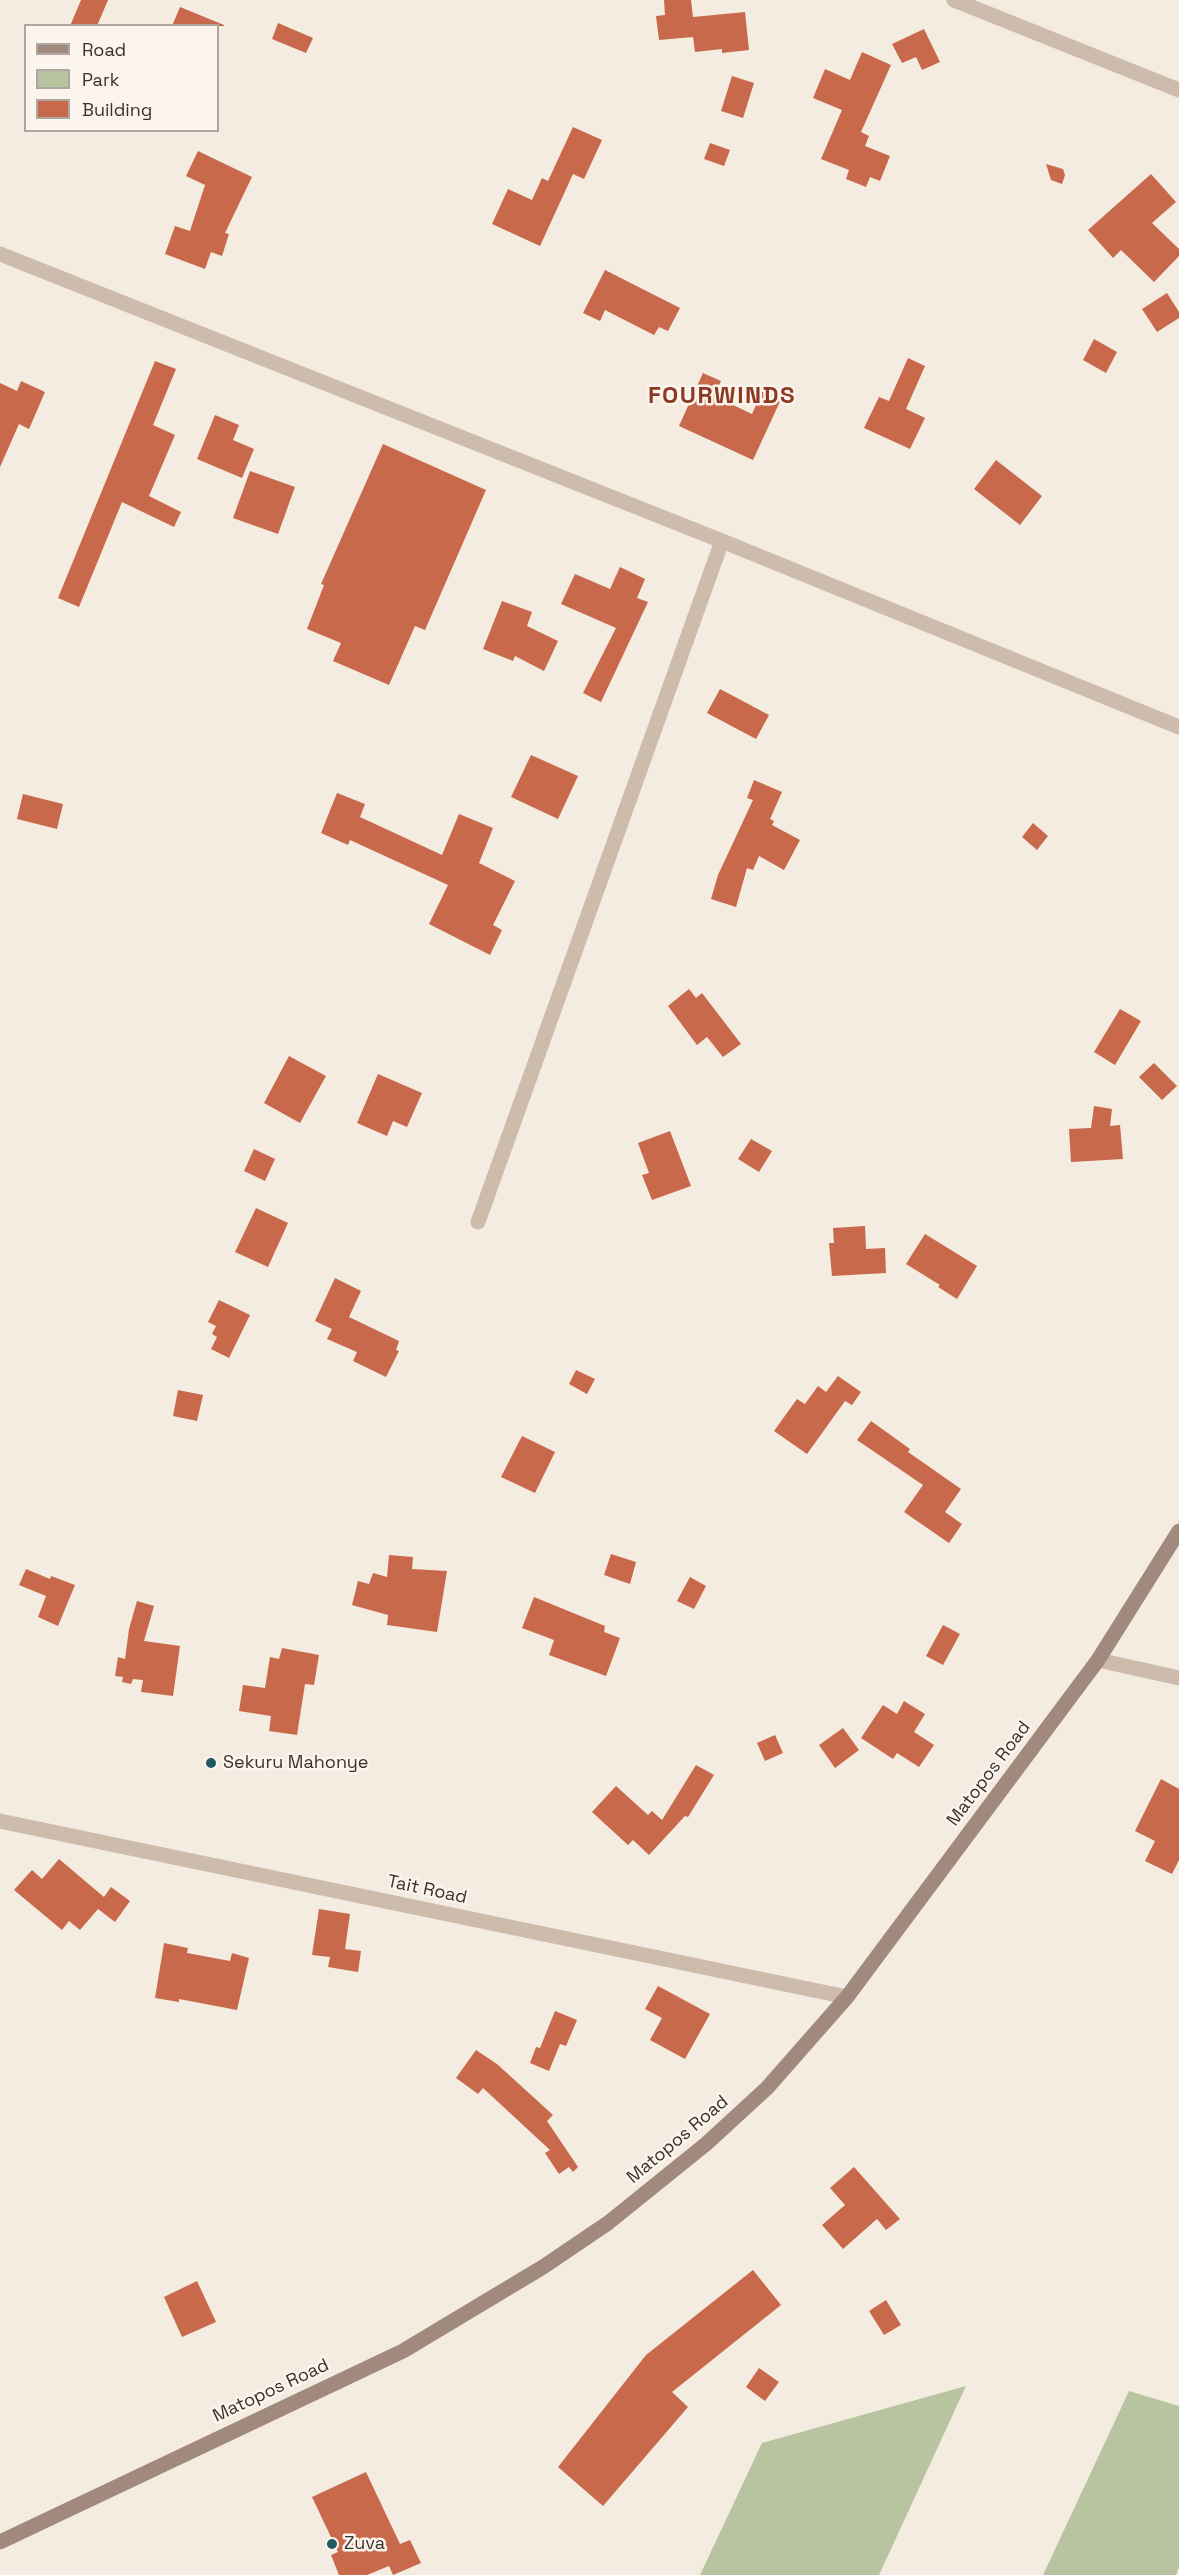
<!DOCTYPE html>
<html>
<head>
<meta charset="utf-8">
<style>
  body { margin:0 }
  #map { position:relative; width:1179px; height:2575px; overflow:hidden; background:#f4ebe1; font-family:"Space Grotesk",sans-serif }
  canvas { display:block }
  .legend { position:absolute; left:24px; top:24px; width:195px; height:108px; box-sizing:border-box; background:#fbf5ee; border:2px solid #aea6a0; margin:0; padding:8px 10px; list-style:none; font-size:18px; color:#3b302b }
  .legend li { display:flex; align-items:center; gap:12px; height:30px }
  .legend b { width:30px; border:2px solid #aea6a0 }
</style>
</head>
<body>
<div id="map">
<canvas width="1179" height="2575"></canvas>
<ul class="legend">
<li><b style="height:8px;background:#a18a7d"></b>Road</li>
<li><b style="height:16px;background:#b8c4a0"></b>Park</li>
<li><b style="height:16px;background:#c8694b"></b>Building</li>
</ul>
</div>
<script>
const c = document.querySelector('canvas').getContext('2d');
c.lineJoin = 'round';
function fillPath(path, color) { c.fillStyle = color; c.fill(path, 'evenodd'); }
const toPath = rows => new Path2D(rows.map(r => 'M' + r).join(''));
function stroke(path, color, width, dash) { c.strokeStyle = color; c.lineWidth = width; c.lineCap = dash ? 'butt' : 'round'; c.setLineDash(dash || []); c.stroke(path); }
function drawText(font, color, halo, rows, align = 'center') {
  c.font = font + ' "Space Grotesk",sans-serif'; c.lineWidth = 5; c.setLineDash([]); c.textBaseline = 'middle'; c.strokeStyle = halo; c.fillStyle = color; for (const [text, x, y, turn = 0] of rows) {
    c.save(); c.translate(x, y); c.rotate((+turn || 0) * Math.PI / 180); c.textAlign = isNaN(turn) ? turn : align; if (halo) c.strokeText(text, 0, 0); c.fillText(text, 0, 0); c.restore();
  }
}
fillPath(toPath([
  [966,2386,879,2575,700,2575,762,2443],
  [1129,2391,1179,2406,1179,2567,1176,2575,1043,2575]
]), '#b8c4a0');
fillPath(toPath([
  [81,0,108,0,97,26,70,26],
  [664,0,691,0,693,17,745,12,749,50,722,53,722,49,695,52,693,37,659,40,656,16,665,15],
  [180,7,224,25,224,26,172,26],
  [278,23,313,38,306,53,272,39],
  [924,29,940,62,922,70,916,57,902,63,892,44],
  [862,52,891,65,861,132,869,136,865,146,890,156,880,181,870,177,866,187,846,179,849,170,821,159,842,110,813,98,825,69,850,80],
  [732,76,754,83,743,118,721,111],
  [573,127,602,140,584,179,573,174,540,246,492,224,508,189,532,200,542,178,548,181],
  [710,143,730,150,724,166,704,159],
  [198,151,252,177,225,233,229,234,222,256,211,252,205,269,165,254,175,226,190,231,205,185,186,176],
  [1046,164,1063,169,1065,175,1062,184,1051,180],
  [1151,174,1176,202,1152,223,1179,249,1179,256,1154,282,1121,250,1113,258,1088,230],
  [605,270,680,308,668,331,659,327,654,335,605,310,600,321,583,313],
  [1167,293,1179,312,1179,318,1157,332,1142,309],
  [1094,339,1117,352,1106,373,1083,360],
  [908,358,925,366,906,409,925,418,910,449,864,428,879,397,889,401],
  [155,361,176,369,153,425,175,435,149,496,181,512,174,527,122,502,79,607,58,598],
  [703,373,721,381,714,396,752,414,764,387,783,395,753,460,679,426],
  [21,381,45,392,29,429,19,424,0,467,0,383,17,391],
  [215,415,239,425,233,440,254,449,242,478,197,459],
  [383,444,486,490,425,630,415,626,389,685,333,661,341,643,307,629,324,585,321,584],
  [996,460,1042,496,1020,525,974,489],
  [250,471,295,487,278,534,233,518],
  [620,567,645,579,637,598,648,602,601,702,583,693,616,628,561,604,575,574,610,589],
  [502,601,532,612,527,626,558,641,544,671,515,656,513,661,483,649],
  [720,689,769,715,756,739,707,713],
  [531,755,578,776,558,819,511,797],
  [754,780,782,792,770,819,774,821,772,825,800,840,784,870,759,856,753,870,747,868,736,907,711,899,718,875,753,800,747,798],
  [337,793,365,804,360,817,442,855,459,814,493,828,479,863,515,881,493,925,502,930,490,955,429,924,448,885,350,840,348,845,321,833],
  [23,794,63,804,57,829,17,819],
  [1033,823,1048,836,1037,850,1022,837],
  [689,989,696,998,702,993,741,1044,723,1057,707,1037,697,1045,668,1006],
  [1120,1009,1141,1021,1115,1065,1094,1052],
  [289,1056,326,1076,300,1123,264,1103],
  [1154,1063,1177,1086,1162,1100,1139,1077],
  [378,1074,422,1093,407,1127,393,1121,387,1136,357,1123],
  [1094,1106,1112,1109,1110,1126,1120,1125,1123,1159,1071,1162,1069,1129,1091,1128],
  [670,1131,691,1186,652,1200,642,1175,649,1173,638,1143],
  [751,1139,772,1151,759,1172,738,1159],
  [254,1149,275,1159,265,1181,244,1171],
  [256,1208,288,1223,268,1267,235,1252],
  [865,1226,866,1249,885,1248,886,1273,832,1276,829,1243,834,1243,833,1228],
  [925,1234,977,1266,957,1299,938,1287,940,1285,906,1264],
  [335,1278,361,1291,349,1317,399,1341,396,1350,399,1351,386,1377,353,1361,357,1352,327,1339,332,1329,315,1321],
  [219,1300,250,1315,229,1358,211,1349,217,1337,212,1334,216,1326,208,1322],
  [576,1370,595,1379,587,1394,569,1384],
  [838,1376,861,1392,852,1405,845,1401,807,1454,774,1431,797,1399,805,1404,818,1386,826,1392],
  [178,1390,203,1395,197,1421,173,1416],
  [871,1421,910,1449,908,1452,961,1489,945,1512,962,1524,949,1543,904,1512,923,1485,857,1440],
  [522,1436,555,1452,535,1493,501,1477],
  [611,1554,636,1562,630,1584,604,1575],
  [389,1555,413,1557,412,1569,447,1571,437,1632,387,1625,388,1615,352,1605,358,1581,369,1584,373,1573,387,1577],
  [26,1569,50,1579,51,1576,75,1585,58,1626,38,1617,46,1596,19,1585],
  [690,1577,706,1586,694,1609,677,1601],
  [534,1597,605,1626,604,1632,620,1638,606,1676,549,1655,554,1640,522,1628],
  [137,1601,154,1606,144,1641,180,1646,173,1696,141,1692,143,1680,133,1679,131,1684,122,1682,123,1677,115,1676,118,1657,125,1659,129,1629],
  [943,1625,960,1634,943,1665,926,1656],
  [282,1648,319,1655,314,1685,305,1684,297,1735,269,1731,271,1716,239,1711,243,1685,265,1688,270,1657,279,1659],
  [904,1701,925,1714,914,1732,934,1745,919,1767,897,1753,893,1759,861,1738,883,1705,897,1714],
  [843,1728,859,1750,835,1768,819,1745],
  [775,1735,783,1753,765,1761,757,1743],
  [696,1765,714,1775,688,1817,685,1816,649,1855,633,1840,628,1845,592,1812,616,1786,648,1815,652,1811,662,1820],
  [1161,1779,1179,1789,1179,1860,1172,1874,1145,1861,1155,1841,1135,1831],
  [59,1859,104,1897,111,1887,130,1901,115,1922,98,1909,80,1930,69,1921,62,1930,14,1890,32,1870,42,1879],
  [319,1909,350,1914,345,1949,361,1951,358,1972,328,1967,330,1957,312,1955],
  [164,1943,188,1948,187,1953,230,1961,232,1953,249,1958,237,2010,179,1999,179,2002,155,1998],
  [658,1986,710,2014,685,2059,650,2040,662,2018,645,2009],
  [555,2011,577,2020,566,2046,560,2044,549,2071,530,2063,536,2047,540,2048],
  [476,2050,497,2064,553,2115,547,2121,578,2167,573,2172,569,2167,559,2174,545,2153,550,2150,483,2088,478,2094,456,2078],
  [854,2167,900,2219,886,2230,877,2219,843,2249,822,2225,845,2205,830,2188],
  [753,2270,781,2305,672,2392,688,2407,603,2506,558,2467,646,2355],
  [197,2281,216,2322,182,2337,164,2297],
  [886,2300,901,2325,884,2335,869,2311],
  [759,2368,779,2382,765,2401,746,2387],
  [366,2472,400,2544,410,2540,421,2563,393,2575,389,2566,367,2575,339,2575,331,2555,338,2552,312,2497]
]), '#c8694b');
stroke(toPath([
  [954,0,1179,90],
  [0,254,722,541,1179,727],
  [478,1222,722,541],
  [1098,1660,1179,1678],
  [0,1821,847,1997]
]), '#cdbbac', 15);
stroke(toPath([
  [0,2542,403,2351,543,2267,608,2223,706,2144,767,2088,847,1997,1098,1660,1179,1531]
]), '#a18a7d', 15);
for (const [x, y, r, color] of [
  [211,1763,6,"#1f5a5e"],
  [332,2544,6,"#1f5a5e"]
]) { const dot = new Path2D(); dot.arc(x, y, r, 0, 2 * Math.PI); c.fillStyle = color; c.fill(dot); stroke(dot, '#fbf5ee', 2); }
drawText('18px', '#3b302b', '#fbf5ee', [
  ["Sekuru Mahonye",223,1763],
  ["Zuva",344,2544]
], 'left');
drawText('18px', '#3b302b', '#fbf5ee', [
  ["Matopos Road",989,1774,-53],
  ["Tait Road",427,1890,12],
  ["Matopos Road",678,2140,-40],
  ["Matopos Road",271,2391,-25]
]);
c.letterSpacing = '1.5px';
drawText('bold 24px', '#8c3b22', '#fbf5ee', [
  ["FOURWINDS",722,396]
]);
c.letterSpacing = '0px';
</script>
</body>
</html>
